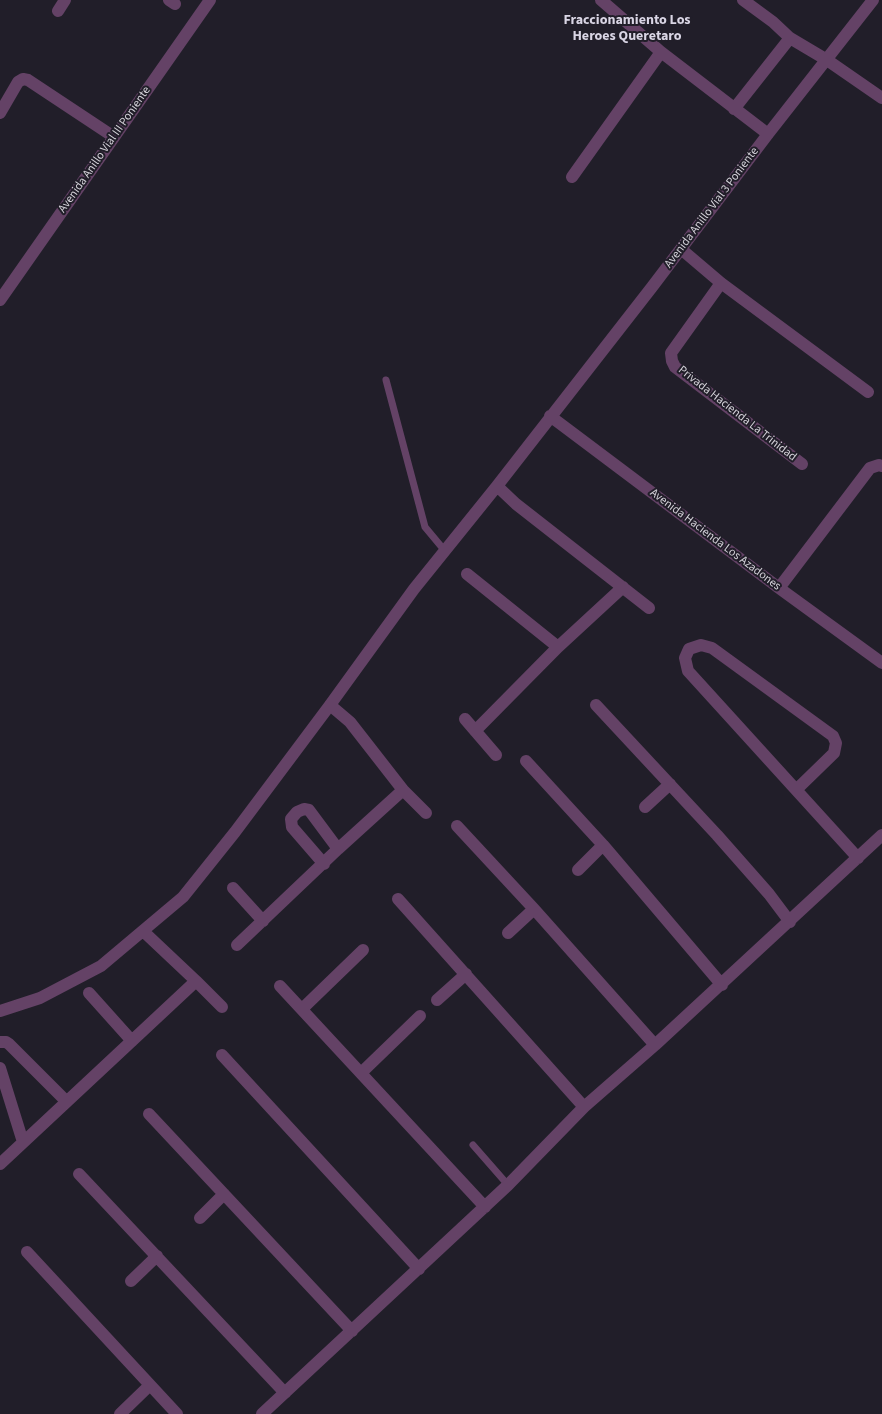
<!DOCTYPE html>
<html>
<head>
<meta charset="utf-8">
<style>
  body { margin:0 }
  canvas { display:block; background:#211e29 }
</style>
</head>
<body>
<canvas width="882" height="1414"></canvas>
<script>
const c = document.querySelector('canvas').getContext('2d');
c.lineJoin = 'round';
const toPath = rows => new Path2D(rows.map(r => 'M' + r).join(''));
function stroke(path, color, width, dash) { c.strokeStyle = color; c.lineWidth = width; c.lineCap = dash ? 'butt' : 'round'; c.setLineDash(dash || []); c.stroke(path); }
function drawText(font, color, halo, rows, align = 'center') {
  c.font = font + ' "Source Sans 3",sans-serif'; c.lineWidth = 4; c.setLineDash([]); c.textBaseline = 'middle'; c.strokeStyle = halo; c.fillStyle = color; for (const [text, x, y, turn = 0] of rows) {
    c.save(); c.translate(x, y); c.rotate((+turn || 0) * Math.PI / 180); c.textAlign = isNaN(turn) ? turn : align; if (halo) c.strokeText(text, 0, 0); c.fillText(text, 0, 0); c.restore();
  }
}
stroke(toPath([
  [386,380,425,527,445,551],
  [473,1145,508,1185]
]), '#644266', 7);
stroke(toPath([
  [169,0,175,4],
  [601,0,661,52,768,134],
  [743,0,773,22,790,38,827,60,882,98],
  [58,11,65,0],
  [734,109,790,38],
  [0,113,18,82,23,79,28,80,114,137],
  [572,177,661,52],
  [681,249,721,283,868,392],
  [721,283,671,353,672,361,675,367,802,464],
  [0,300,210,0],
  [550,416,779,588,882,663],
  [497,486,516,504,649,608],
  [467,574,558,647],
  [779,588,870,468,879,465,882,466],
  [330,705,350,722,403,790,426,813],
  [596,705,717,835,769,894,790,922],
  [465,719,496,755],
  [475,731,558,647,623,587],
  [526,761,603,845,722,985],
  [797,789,834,753,836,743,833,736,712,648,701,645,689,649,685,658,688,671,858,858],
  [645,807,670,784],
  [457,826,534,909,655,1045],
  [324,864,292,827,291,819,297,812,304,809,309,810,338,849],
  [578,870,603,845],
  [233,888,263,921],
  [398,899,584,1107],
  [143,931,196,981,222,1007],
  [508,933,534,909],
  [237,945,338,849,403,790],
  [280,986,485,1207],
  [89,993,132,1041],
  [437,1000,466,974],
  [302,1009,363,950],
  [0,1011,40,998,101,966,183,897,235,832,330,705,414,589,497,486,652,287,768,134,873,0],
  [0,1042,6,1042,9,1044,66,1101],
  [222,1055,419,1269],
  [0,1068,23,1142],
  [361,1073,420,1016],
  [149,1114,352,1331],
  [0,1164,196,981],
  [79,1174,285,1393],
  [200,1218,224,1194],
  [27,1252,177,1414],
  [131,1281,157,1256],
  [120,1414,150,1385],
  [262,1414,508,1185,584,1107,655,1045,882,835]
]), '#644266', 12);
drawText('12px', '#d4d2d9', '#211e29', [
  ["Avenida Anillo Vial III Poniente",105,150,-55],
  ["Avenida Anillo Vial 3 Poniente",712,208,-53],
  ["Privada Hacienda La Trinidad",737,414,38],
  ["Avenida Hacienda Los Azadones",715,540,37]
]);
drawText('bold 14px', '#dad6e5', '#211e29', [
  ["Fraccionamiento Los",627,21],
  ["Heroes Queretaro",627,37]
]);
</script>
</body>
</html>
